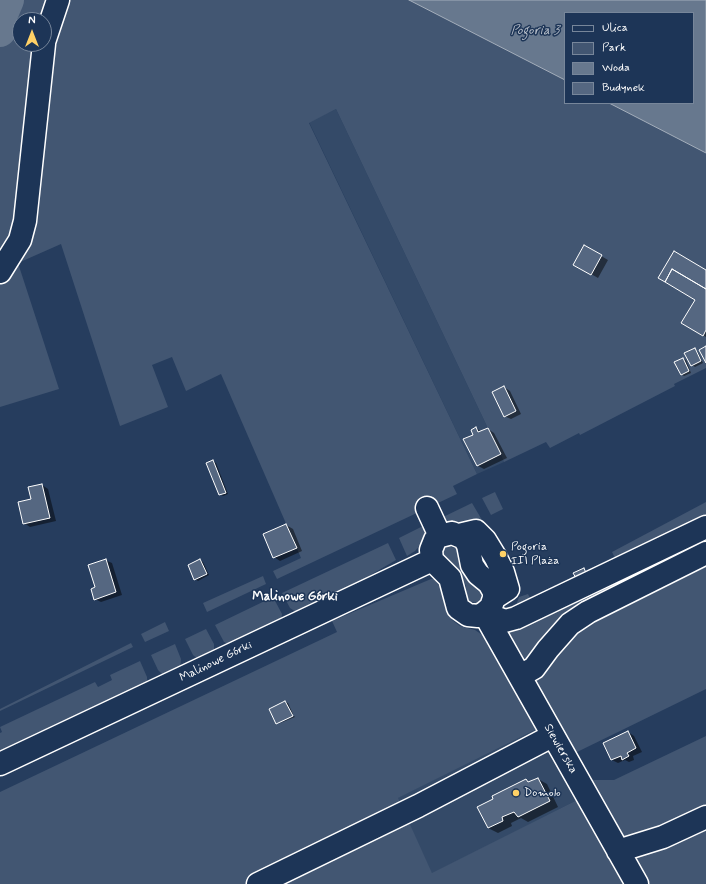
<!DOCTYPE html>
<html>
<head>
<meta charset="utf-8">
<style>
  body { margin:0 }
  #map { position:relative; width:706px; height:884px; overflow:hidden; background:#263d5e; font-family:Mynerve,sans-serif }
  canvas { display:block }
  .legend { position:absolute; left:564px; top:12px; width:130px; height:92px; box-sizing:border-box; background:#1d3557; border:1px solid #77869a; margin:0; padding:5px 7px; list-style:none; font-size:12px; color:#fff }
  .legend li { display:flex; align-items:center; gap:8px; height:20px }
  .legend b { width:20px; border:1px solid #77869a }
  .north { position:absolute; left:12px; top:12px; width:40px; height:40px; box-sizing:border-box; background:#1d3557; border:1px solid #77869a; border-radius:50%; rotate:0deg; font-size:11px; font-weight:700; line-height:16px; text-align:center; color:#fff }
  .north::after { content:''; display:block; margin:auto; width:14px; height:18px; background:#ffd166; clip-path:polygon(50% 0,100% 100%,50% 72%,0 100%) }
</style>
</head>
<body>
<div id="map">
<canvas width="706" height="884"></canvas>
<ul class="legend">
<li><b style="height:5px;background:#1d3557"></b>Ulica</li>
<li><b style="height:11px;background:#425672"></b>Park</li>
<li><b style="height:11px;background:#67788e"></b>Woda</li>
<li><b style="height:11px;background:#556781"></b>Budynek</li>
</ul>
<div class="north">N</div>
</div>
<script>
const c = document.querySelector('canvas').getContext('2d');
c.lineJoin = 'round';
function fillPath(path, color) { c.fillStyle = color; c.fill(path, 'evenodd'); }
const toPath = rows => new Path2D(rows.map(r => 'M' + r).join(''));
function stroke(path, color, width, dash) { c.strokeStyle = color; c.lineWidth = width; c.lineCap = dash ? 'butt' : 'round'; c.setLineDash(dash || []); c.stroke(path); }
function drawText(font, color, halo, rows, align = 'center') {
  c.font = font + ' Mynerve,sans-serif'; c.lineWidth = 3; c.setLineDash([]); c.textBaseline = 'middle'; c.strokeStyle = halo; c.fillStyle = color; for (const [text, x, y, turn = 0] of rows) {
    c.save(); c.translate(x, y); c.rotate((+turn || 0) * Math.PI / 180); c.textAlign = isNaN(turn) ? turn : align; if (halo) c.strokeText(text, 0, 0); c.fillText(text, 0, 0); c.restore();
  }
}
fillPath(toPath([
  [336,109,504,462,477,474,309,122],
  [537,729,577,800,432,874,397,798]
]), '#344a68');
fillPath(toPath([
  [0,0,50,0,43,20,20,20,20,44,36,44,18,218,0,260],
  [68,0,706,0,706,368,674,384,675,386,580,435,579,433,550,448,546,442,504,462,336,109,309,123,477,474,453,486,457,494,277,579,273,571,301,558,221,374,186,391,172,357,152,365,168,407,120,426,61,244,18,263,59,389,0,407,0,284,6,277,50,54,59,22,71,2],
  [565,13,693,13,693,103,565,103],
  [495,492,503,509,491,515,482,498],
  [706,502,706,689,575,753,507,632,519,597,528,594,530,598,543,592,545,596,617,562,612,552],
  [472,503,482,520,468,526,448,523,441,518],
  [425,525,426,533,423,542,415,551,407,556,399,538],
  [388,543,396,560,326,601,299,614,290,608,282,593],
  [449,546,457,549,459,561,465,574,481,592,481,599,477,603,471,602,467,598,466,586,462,577,443,555,444,549],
  [263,576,266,584,207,612,203,603],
  [431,579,434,579,441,588,445,608,452,620,460,626,475,630,487,638,537,729,398,798,432,873,577,800,625,884,0,884,0,792,337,632,332,621],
  [273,597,282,614,281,622,232,646,224,642,215,625],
  [165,622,169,631,145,642,141,634],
  [206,629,214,644,214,650,213,655,200,661,193,655,185,639],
  [131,643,133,647,0,711,0,709],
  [175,644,181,659,180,670,163,675,158,670,151,655],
  [140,661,147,677,147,686,0,756,0,733,2,732,0,727,95,682,98,687,112,680,110,675],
  [706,736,706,884,647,884,589,780,614,780]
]), '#425672');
const water = toPath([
  [409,0,706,0,706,153,609,103,693,103,693,13,565,13,565,80,409,0]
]);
fillPath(water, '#67788e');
stroke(water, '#a4aebb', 1);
fillPath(toPath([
  [584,246,608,260,598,278,574,264],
  [706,271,706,337,683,323,697,299],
  [695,349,697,351,703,363,695,367,692,365],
  [683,359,686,360,691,373,684,376,681,374],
  [504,387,510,391,521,414,511,419,504,416],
  [476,428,482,432,488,429,494,433,507,458,484,469,478,466,465,440,474,435],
  [213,461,216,463,228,494,223,496,220,494],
  [42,485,48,489,56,521,30,527,24,523,32,500],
  [286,525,293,529,302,551,280,561,274,557],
  [105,560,112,563,122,595,101,602,95,599,96,588],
  [200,560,203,562,209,575,198,581,195,579],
  [285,702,288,703,293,714,277,722],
  [294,716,295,717,278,724],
  [628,732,634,736,642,752,633,756,634,760,629,762,625,760,618,763,612,760,605,744],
  [538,779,547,784,558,807,528,822,521,818,511,823,512,826,498,833,488,828,526,780,530,783]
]), '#0007');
stroke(toPath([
  [0,31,0,19,8,0]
]), '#67788e', 32);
const building = toPath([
  [584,245,602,255,591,275,573,265,584,245],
  [674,251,706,270,706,289,672,269,665,282,658,278,674,251],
  [672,269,706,289,706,330,703,336,681,323,695,300,665,282,672,269],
  [706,346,706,363,699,350,706,346],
  [695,348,701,361,691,366,684,353,695,348],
  [683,358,689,371,681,375,674,362,683,358],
  [504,386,516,411,504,417,492,392,504,386],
  [476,427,478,432,488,428,501,454,477,466,463,439,473,435,471,430,476,427],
  [213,460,226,493,219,495,206,463,213,460],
  [42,484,50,518,23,524,18,502,31,499,28,487,42,484],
  [286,524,297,548,273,558,263,534,286,524],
  [106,559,116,592,94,600,91,589,95,587,88,565,106,559],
  [200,559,207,574,194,580,188,565,200,559],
  [584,568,586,573,576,578,573,573,584,568],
  [285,701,293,716,276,724,269,709,285,701],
  [628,731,636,748,627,753,629,756,622,760,621,756,611,760,603,743,628,731],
  [538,778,550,801,518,817,514,812,502,817,503,821,488,828,477,807,493,799,492,796,526,779,528,782,538,778]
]);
fillPath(building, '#556781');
stroke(building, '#fff', 1);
const minor = toPath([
  [44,42,58,0],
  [0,272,20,240,25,221,44,44],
  [427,508,440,536],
  [452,533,464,538,468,545,472,565,478,574,489,583,494,592,494,598,491,607,484,613,478,616,468,615,458,608,450,578,432,560,431,550,435,540,440,536,452,533],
  [459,535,476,531,485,540,496,558,503,572,508,589,494,598],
  [484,613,637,884],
  [484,613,505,621,516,618,706,527],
  [520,676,534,668,548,649,570,624,588,612,706,553],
  [0,764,432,560],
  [618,851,663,837,706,817],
  [258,884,418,806,552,736]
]);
stroke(minor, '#fff', 25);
stroke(minor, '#1d3557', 22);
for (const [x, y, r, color] of [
  [503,554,4,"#ffd166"],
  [516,793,4,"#ffd166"]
]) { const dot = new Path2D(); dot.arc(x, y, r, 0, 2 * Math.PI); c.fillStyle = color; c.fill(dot); stroke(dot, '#1d3557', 1.5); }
drawText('12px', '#fff', '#1d3557', [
  ["Pogoria",511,547],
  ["III Plaża",511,561],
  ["Domolo",524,793]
], 'left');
drawText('12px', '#fff', '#1d3557', [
  ["Malinowe Górki",216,662,-26],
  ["Siewierska",560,749,60]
]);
drawText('italic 13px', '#bbc2cc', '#1d3557', [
  ["Pogoria 3",535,31]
]);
drawText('bold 13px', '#fff', '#1d3557', [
  ["Malinowe Górki",295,597]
]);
</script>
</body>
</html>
